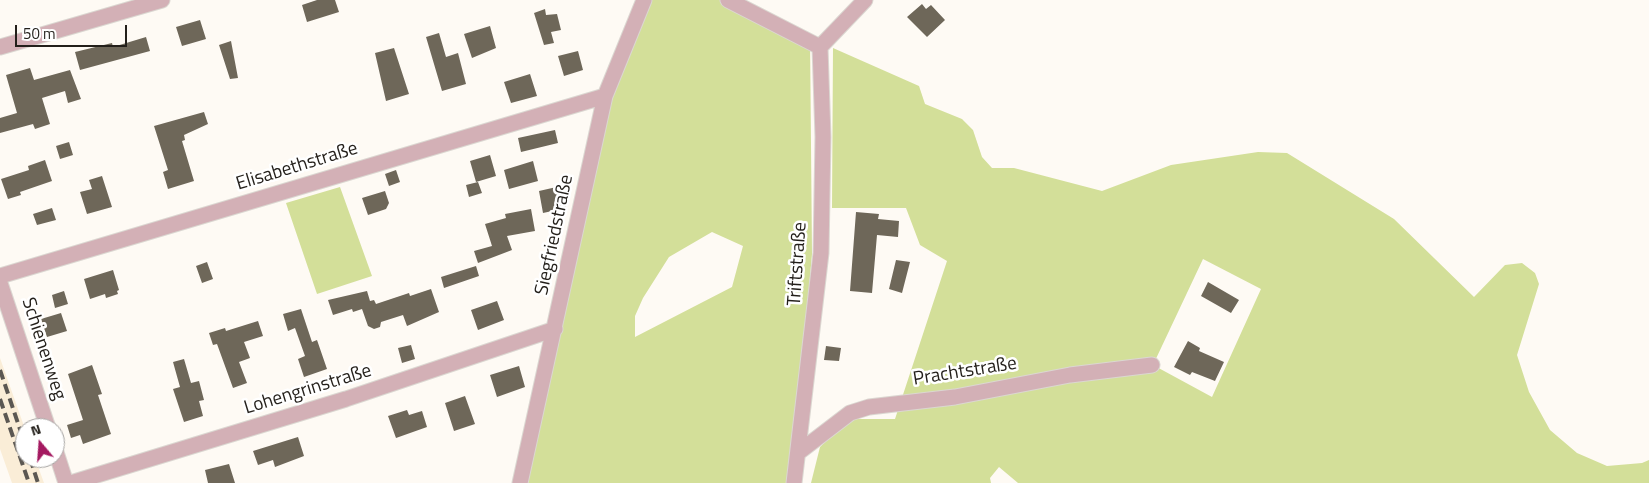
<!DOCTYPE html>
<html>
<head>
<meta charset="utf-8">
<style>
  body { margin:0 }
  #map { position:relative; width:1649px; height:483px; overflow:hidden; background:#fefaf4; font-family:"Titillium Web",sans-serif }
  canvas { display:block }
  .north { position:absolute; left:15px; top:418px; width:50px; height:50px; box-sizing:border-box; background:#fff; border:1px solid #a7a5a3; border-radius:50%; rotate:342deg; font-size:14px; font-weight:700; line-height:20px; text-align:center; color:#231f1a }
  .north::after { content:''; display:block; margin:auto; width:18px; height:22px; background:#a41960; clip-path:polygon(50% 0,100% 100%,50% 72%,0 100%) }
  .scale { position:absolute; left:15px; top:25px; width:112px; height:22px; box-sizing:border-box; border:2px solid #231f1a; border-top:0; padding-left:6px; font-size:15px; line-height:18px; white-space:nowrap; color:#231f1a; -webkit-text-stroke:4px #fff; paint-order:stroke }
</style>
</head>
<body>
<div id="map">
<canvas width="1649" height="483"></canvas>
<div class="north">N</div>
<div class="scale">50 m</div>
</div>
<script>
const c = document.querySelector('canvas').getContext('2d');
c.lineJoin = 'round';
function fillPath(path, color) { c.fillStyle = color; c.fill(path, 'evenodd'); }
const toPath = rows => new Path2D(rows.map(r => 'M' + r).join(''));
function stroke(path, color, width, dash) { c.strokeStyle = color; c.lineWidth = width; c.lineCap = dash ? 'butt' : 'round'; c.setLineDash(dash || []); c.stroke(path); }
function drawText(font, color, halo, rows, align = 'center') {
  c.font = font + ' "Titillium Web",sans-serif'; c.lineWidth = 5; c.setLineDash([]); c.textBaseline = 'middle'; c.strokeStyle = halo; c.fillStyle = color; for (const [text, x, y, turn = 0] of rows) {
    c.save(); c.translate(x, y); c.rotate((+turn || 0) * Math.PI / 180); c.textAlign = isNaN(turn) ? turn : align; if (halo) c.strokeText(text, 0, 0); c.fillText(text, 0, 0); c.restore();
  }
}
fillPath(toPath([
  [0,358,25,429,25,458,35,458,44,483,12,483,0,449]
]), '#faedd7');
fillPath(toPath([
  [644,0,740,0,810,36,812,254,795,449,790,483,520,483,605,96],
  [712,232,743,246,732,287,635,337,635,316,643,298,669,257],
  [833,48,919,86,925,104,962,119,973,130,982,157,992,168,1014,168,1102,191,1171,165,1258,152,1287,153,1394,219,1474,297,1505,265,1522,263,1535,273,1539,284,1517,355,1529,392,1550,430,1577,453,1607,466,1642,463,1649,460,1649,483,1018,483,999,467,990,478,991,483,811,483,820,447,849,419,895,419,947,261,920,245,906,208,832,208],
  [1203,259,1261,289,1212,397,1153,365],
  [340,187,372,276,317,294,286,203]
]), '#d3df99');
fillPath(toPath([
  [317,0,335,0,339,12,307,22,302,5],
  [922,4,926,9,931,5,945,20,927,37,907,17],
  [545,9,546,15,557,14,561,30,551,32,554,43,544,45,534,13],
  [200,20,206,39,182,46,176,27],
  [490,26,496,48,472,58,464,34],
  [439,33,446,57,458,53,466,84,442,91,426,37],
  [146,37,150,51,80,70,75,52,112,43,113,47],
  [231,41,238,78,230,79,219,45],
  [394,48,409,94,386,101,375,53],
  [578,51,583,70,564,76,558,56],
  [30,68,34,80,70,70,81,99,68,103,65,91,42,98,50,124,35,129,33,124,0,133,0,118,17,113,6,75],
  [530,74,537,96,511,103,504,82],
  [204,112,208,124,184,135,185,140,182,141,194,181,168,189,163,172,168,170,154,126],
  [555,130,558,143,521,152,518,138],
  [69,142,73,155,60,159,56,146],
  [490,155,496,176,476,182,470,161],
  [45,160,52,181,20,192,21,195,8,199,1,179,29,170,28,166],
  [533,161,538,181,509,189,504,170],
  [396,170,400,182,389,186,385,174],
  [102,176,112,207,87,214,80,192,92,189,89,180],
  [478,182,482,193,469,197,466,185],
  [561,186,566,208,543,213,539,191],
  [385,191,389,203,386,209,368,215,362,198],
  [52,208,56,220,37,225,33,214],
  [531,209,535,231,507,236,512,250,478,263,474,251,492,246,485,224,506,218,505,214],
  [856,212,879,214,878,219,899,221,898,237,877,235,872,293,850,291],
  [896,260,910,262,902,293,889,289],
  [207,262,213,279,202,283,196,266],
  [476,266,479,276,444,288,441,277],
  [113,270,119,290,117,291,118,294,106,298,105,294,90,299,84,279],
  [1208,282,1239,300,1231,313,1201,296],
  [431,289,439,312,407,326,403,315,381,322,380,327,374,329,368,326,362,309,353,312,352,309,333,315,328,300,367,291,370,301,374,300,376,304,409,293,410,296],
  [64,291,68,304,55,308,52,295],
  [497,301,504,320,478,330,471,310],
  [301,309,312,342,317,340,327,369,304,377,298,359,305,356,295,328,288,331,283,314],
  [61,313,67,331,47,337,41,319],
  [258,321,263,336,244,342,250,358,239,362,247,383,233,388,217,344,213,345,209,333,225,328,226,331],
  [1188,341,1200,348,1199,351,1224,362,1215,381,1192,372,1190,375,1174,367],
  [411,345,415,359,402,363,398,348],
  [826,346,841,348,839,361,824,360],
  [184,359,191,383,199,381,204,400,199,401,203,416,184,422,173,389,180,387,173,362],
  [92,365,102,394,98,395,111,434,83,444,80,435,71,438,67,425,83,420,68,374],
  [519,366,525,387,497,397,490,375],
  [465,396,475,424,454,431,445,403],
  [407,410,409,415,422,411,427,427,396,438,388,416],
  [298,437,304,456,275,467,273,460,258,465,253,451],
  [229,464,235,483,208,483,205,470]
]), '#6e6759');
const minor = toPath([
  [728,0,820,47],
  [0,47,162,0],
  [820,47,865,0],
  [0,276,605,96],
  [0,283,48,428],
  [55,449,66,483],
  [799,452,850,413,869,407,955,397,1070,375,1152,365],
  [71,483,346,399,555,329],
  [520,483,605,96,644,0],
  [794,483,821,253,823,137,820,47]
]);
stroke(minor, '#dbd7d1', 17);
stroke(minor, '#d3b0b6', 15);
stroke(toPath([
  [0,370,25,444],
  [0,399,29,483],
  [30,458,38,483]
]), '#5b5752', 4, [10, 5]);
drawText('19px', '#231f1a', '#fff', [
  ["Elisabethstraße",297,167,-17],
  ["Siegfriedstraße",555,235,-78],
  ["Triftstraße",798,264,-86],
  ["Schienenweg",43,349,72],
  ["Prachtstraße",965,372,-9],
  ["Lohengrinstraße",308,390,-17]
]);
</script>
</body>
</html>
